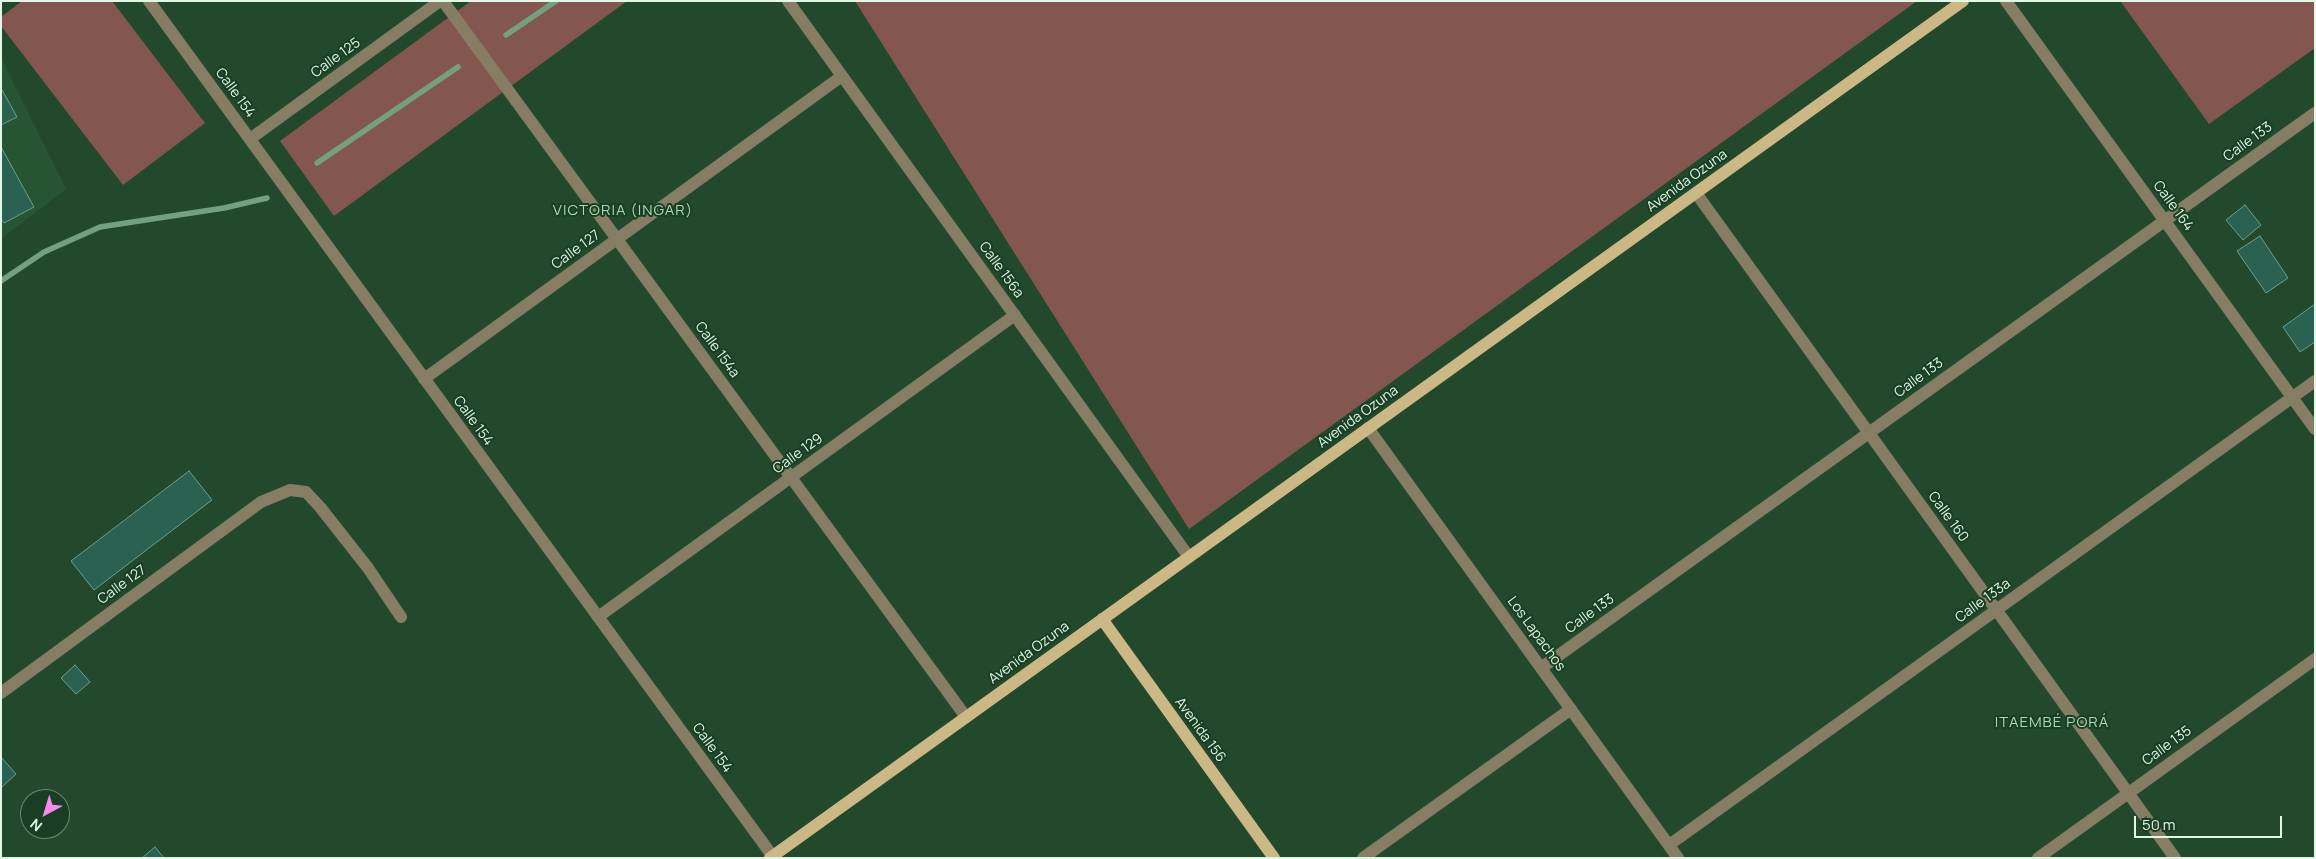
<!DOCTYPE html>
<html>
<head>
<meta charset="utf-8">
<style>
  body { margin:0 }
  #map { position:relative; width:2316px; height:859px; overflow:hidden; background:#23492d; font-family:Manrope,sans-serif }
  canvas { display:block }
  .frame { position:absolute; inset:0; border:2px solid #e2f8e6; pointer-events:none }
  .north { position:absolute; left:20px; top:789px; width:50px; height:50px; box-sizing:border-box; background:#183f23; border:1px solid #698971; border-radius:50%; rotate:219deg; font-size:14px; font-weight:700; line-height:20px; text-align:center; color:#e2f8e6 }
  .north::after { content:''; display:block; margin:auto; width:18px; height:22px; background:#f788ec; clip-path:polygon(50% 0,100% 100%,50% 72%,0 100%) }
  .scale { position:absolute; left:2134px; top:816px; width:148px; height:22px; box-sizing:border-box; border:2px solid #e2f8e6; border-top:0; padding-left:6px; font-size:15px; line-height:18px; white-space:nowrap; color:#e2f8e6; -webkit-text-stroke:4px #183f23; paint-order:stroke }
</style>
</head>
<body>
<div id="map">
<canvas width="2316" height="859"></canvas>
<div class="frame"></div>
<div class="north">N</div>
<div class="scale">50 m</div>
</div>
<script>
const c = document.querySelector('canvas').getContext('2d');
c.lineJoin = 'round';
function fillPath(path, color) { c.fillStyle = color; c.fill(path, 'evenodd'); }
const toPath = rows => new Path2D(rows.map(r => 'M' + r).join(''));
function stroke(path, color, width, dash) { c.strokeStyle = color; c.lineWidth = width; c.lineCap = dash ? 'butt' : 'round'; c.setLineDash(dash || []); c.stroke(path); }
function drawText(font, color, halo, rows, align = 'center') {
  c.font = font + ' Manrope,sans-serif'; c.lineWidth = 4; c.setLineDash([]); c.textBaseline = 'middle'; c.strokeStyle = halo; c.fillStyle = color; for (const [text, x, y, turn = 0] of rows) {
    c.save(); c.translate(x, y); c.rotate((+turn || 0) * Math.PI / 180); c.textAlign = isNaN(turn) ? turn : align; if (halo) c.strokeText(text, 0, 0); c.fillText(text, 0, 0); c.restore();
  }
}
fillPath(toPath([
  [1,58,66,189,1,239]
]), '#275534');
fillPath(toPath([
  [22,1,112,1,205,123,123,185,1,26,1,17],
  [471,1,627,1,334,216,280,141],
  [855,1,1917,1,1189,529],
  [2315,1,2315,48,2209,124,2121,2]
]), '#83574f');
stroke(toPath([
  [506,35,556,1],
  [317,163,458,67],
  [1,281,44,252,100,227,224,208,267,198]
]), '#73a07f', 5.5);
const building = toPath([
  [1,88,17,117,1,125,1,88],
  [1,147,34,207,4,223,1,219,1,147],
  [2245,205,2261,225,2243,240,2226,220,2245,205],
  [2260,236,2288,278,2266,293,2237,251,2260,236],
  [2315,304,2315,342,2300,352,2283,327,2315,304],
  [189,471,212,500,94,590,71,561,189,471],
  [75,665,90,682,76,694,61,678,75,665],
  [1,757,16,774,2,787,1,787,1,757],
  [155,847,164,858,142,858,155,847]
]);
fillPath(building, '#2a6151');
stroke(building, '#69a18e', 1);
stroke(toPath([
  [149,1,774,858],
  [443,1,966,717],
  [788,1,1189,557],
  [2006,1,2315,429],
  [250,139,440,1],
  [1696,193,2175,858],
  [424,379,842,76],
  [1368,428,1678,858],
  [598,617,1015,315],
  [1541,668,2315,113],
  [1,693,261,502,290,490,306,492,320,507,368,568,401,617],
  [1669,845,2315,381],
  [1363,858,1571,709],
  [2038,858,2315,659]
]), '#867d64', 12);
stroke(toPath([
  [1102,619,1274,858],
  [770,858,1963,1]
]), '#cbb884', 12);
drawText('14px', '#e2f8e6', '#183f23', [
  ["Calle 125",336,58,-36],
  ["Calle 154",235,93,54],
  ["Calle 133",2248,142,-36],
  ["Avenida Ozuna",1687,181,-36],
  ["Calle 164",2173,206,54],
  ["Calle 127",576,250,-36],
  ["Calle 156a",1001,270,54],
  ["Calle 154a",717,350,54],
  ["Calle 133",1919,378,-36],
  ["Avenida Ozuna",1358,417,-36],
  ["Calle 154",473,421,54],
  ["Calle 129",798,454,-36],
  ["Calle 160",1948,517,54],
  ["Calle 127",122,585,-36],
  ["Calle 133a",1983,601,-36],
  ["Calle 133",1590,614,-36],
  ["Los Lapachos",1536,634,54],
  ["Avenida Ozuna",1029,653,-36],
  ["Avenida 156",1200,730,54],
  ["Calle 135",2167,746,-36],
  ["Calle 154",712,748,54]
]);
c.letterSpacing = '1px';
drawText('15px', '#add8b6', '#183f23', [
  ["VICTORIA (INGAR)",623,211],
  ["ITAEMBÉ PORÁ",2052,723]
]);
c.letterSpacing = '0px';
</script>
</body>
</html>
